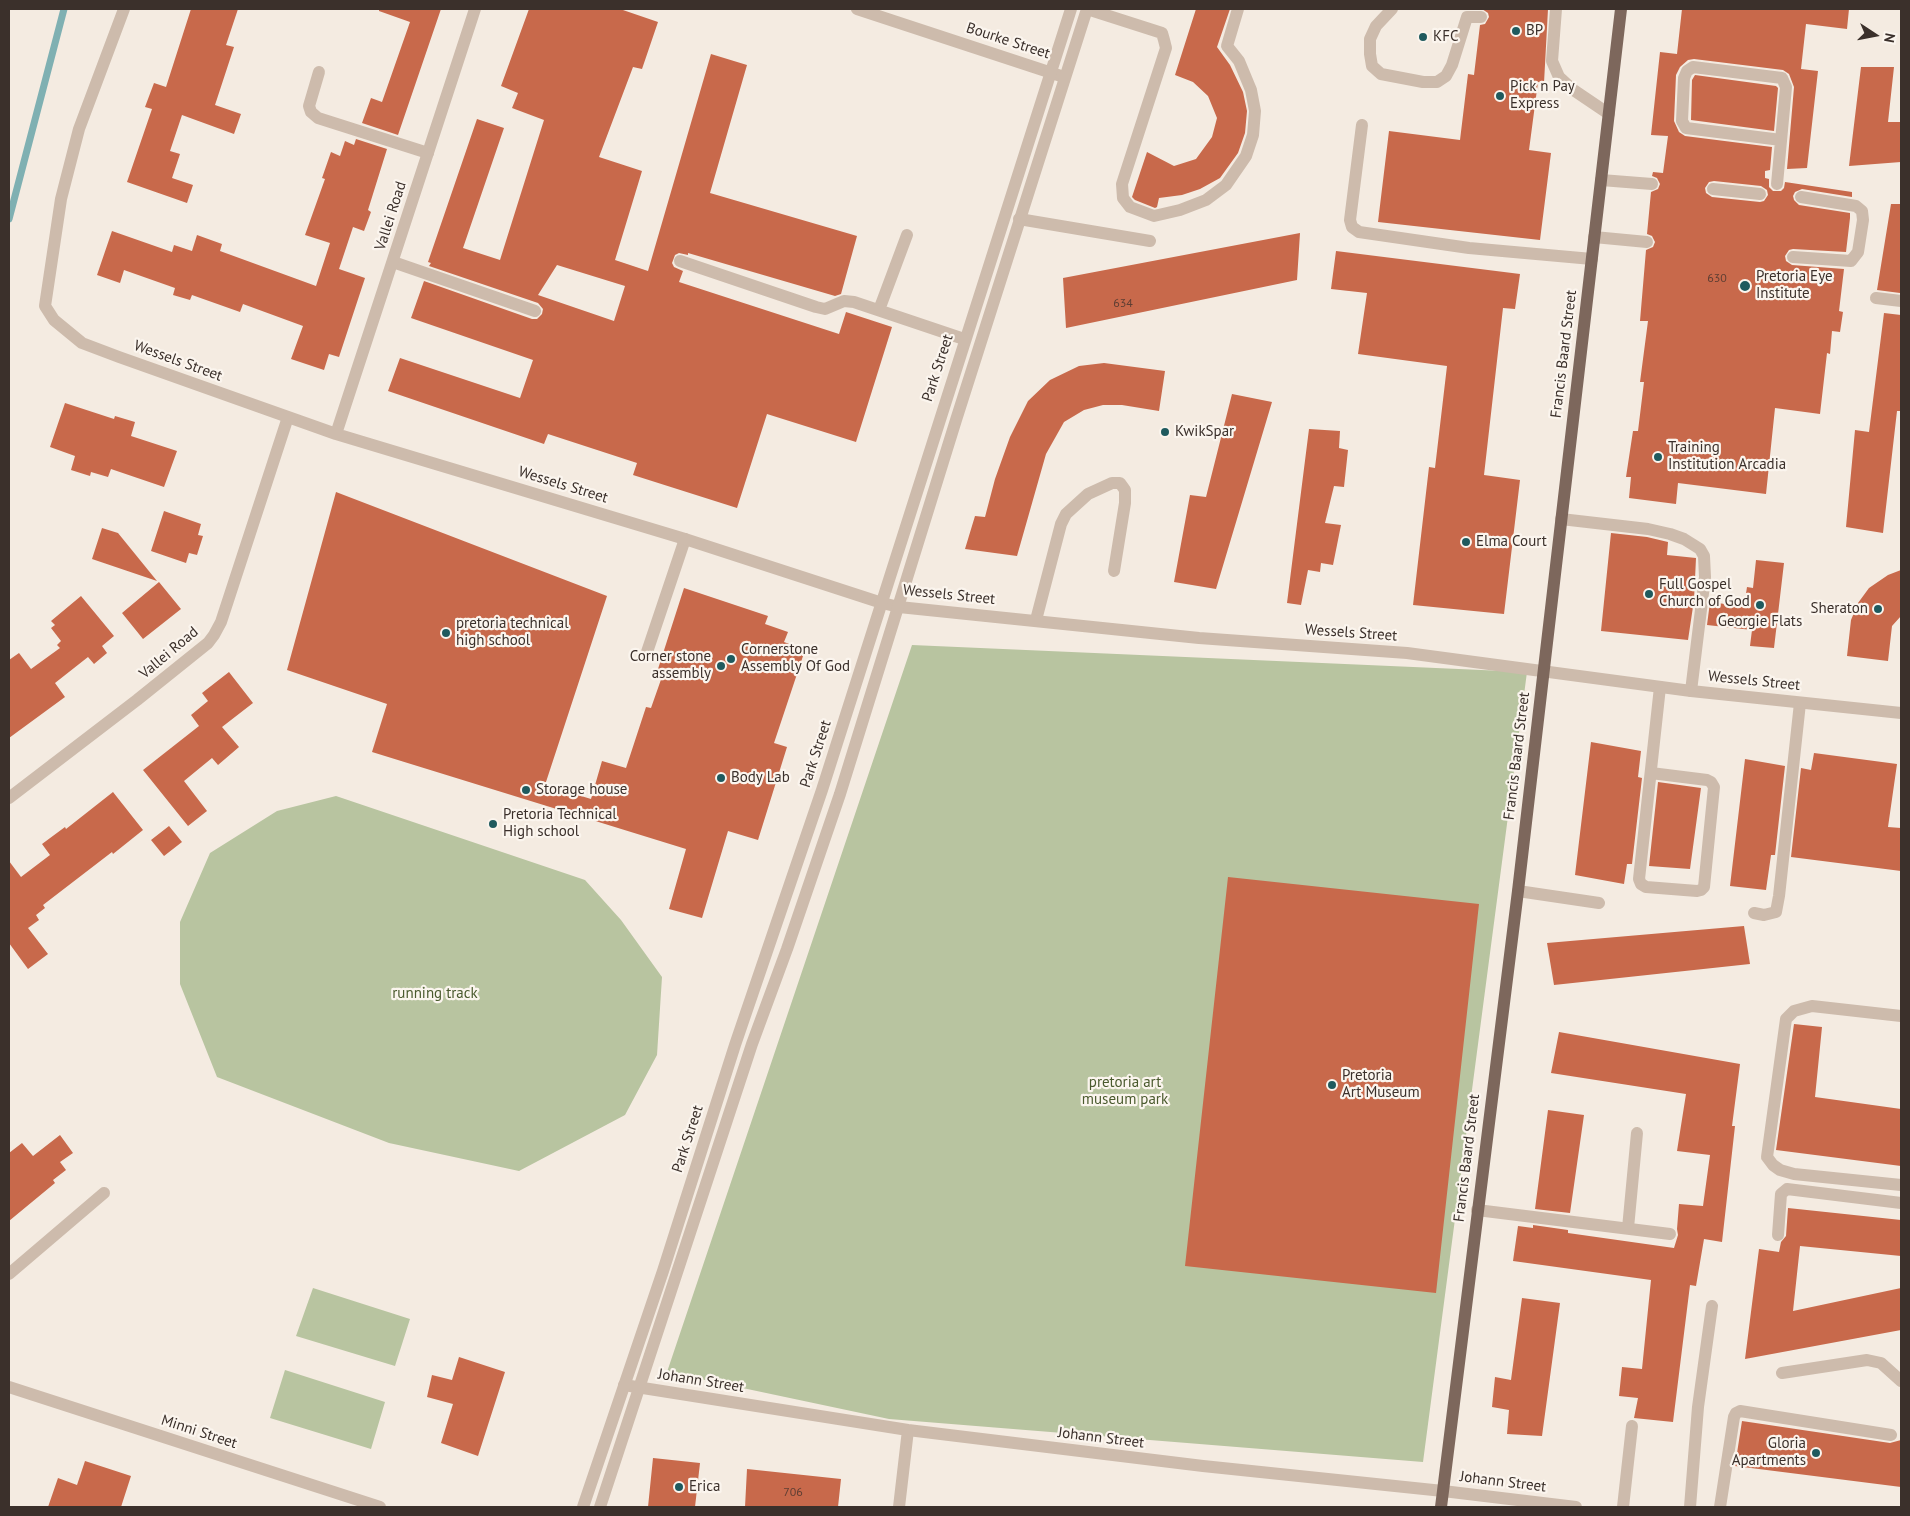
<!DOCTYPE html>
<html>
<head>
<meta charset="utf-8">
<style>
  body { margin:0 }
  #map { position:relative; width:1910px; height:1516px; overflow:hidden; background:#f4ebe1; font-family:"PT Sans",sans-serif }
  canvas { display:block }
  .frame { position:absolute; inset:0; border:10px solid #3b302b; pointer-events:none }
  .north { position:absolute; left:1850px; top:10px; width:50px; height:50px; -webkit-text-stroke:4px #fbf5ee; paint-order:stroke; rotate:101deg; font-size:14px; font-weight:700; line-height:20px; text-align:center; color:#3b302b }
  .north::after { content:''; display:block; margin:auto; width:18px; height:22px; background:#3b302b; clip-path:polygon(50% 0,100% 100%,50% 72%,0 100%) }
</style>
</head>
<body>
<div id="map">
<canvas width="1910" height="1516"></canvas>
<div class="frame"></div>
<div class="north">N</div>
</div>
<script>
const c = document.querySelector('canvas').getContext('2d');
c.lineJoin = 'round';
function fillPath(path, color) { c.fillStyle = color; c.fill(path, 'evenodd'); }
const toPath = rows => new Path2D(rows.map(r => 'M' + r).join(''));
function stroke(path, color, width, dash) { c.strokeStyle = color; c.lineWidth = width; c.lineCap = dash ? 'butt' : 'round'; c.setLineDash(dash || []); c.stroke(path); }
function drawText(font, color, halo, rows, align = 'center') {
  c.font = font + ' "PT Sans",sans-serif'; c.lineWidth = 4.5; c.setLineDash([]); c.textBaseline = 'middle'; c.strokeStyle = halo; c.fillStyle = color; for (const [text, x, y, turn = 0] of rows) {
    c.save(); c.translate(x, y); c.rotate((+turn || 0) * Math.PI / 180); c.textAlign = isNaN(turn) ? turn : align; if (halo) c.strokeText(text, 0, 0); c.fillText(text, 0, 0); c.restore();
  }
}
fillPath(toPath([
  [912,645,1527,672,1423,1462,889,1419,667,1372],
  [336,796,585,880,621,920,662,977,657,1055,625,1115,519,1171,389,1143,217,1077,180,984,180,922,210,853,277,811],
  [313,1288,410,1319,395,1366,296,1336],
  [285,1370,385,1402,371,1449,270,1418]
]), '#b8c4a0');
stroke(toPath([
  [9,219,64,9]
]), '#7fb0b2', 7);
fillPath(toPath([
  [191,9,238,9,226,45,234,47,215,105,241,114,234,134,182,115,170,151,180,154,172,178,193,185,187,203,127,182,152,109,145,107,154,83,166,87],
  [379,9,441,9,398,135,362,123,371,98,382,102,410,22,379,11],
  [529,9,620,9,658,22,642,69,633,67,599,157,642,171,615,260,648,271,711,54,747,65,710,193,857,236,841,294,835,296,688,253,688,255,679,253,675,255,672,263,674,267,683,271,679,282,839,334,846,312,892,327,856,442,767,414,737,508,633,475,637,463,548,434,544,444,388,391,400,358,520,398,533,360,411,318,424,281,532,319,537,319,542,314,543,309,538,303,429,266,431,263,428,262,477,119,504,128,463,248,500,260,544,120,512,108,518,93,501,86],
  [557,265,625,286,614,321,538,295],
  [1196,9,1230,9,1217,47,1230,65,1243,92,1247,111,1245,133,1238,153,1220,178,1200,189,1182,195,1159,198,1157,207,1155,208,1135,200,1132,197,1147,152,1174,166,1196,159,1212,137,1217,118,1208,96,1193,82,1175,75],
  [1482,9,1548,9,1544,83,1538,82,1529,150,1551,153,1540,240,1378,222,1389,131,1460,140,1468,74,1474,75,1480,25,1485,24,1489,17,1488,13],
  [1682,9,1849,9,1847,29,1806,24,1801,69,1818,71,1807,168,1787,169,1794,87,1789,74,1783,70,1694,59,1688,60,1680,67,1676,75,1674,121,1679,132,1685,136,1772,147,1770,170,1765,171,1765,178,1769,179,1769,187,1773,191,1781,191,1784,188,1785,182,1852,192,1852,197,1802,189,1795,192,1793,196,1794,200,1799,205,1850,213,1850,218,1846,252,1793,249,1789,250,1785,256,1786,261,1792,265,1844,269,1839,311,1843,312,1840,332,1832,331,1830,354,1827,353,1820,414,1775,408,1766,494,1678,483,1676,504,1629,498,1631,477,1626,477,1633,431,1638,431,1644,382,1640,382,1648,321,1640,321,1646,250,1653,247,1655,242,1652,236,1647,234,1651,192,1658,189,1660,184,1657,178,1652,176,1653,172,1663,173,1668,136,1651,135,1660,52,1677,54],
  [1714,181,1761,186,1767,190,1768,195,1764,201,1760,202,1712,197,1706,193,1705,188,1709,182],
  [1861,67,1894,67,1888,122,1901,122,1901,162,1849,166],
  [1695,75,1776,86,1778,88,1774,131,1691,120,1692,80],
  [356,139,387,149,368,210,371,212,364,231,353,227,339,269,365,278,339,357,329,354,324,370,291,359,303,326,243,304,240,312,192,295,190,300,173,295,175,288,124,270,120,283,97,275,112,231,172,252,174,245,192,251,197,235,222,244,220,251,316,286,330,243,305,235,325,179,322,178,331,152,340,156,345,141,354,145],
  [1891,204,1901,204,1900,293,1877,290],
  [1300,233,1297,280,1066,328,1063,278],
  [1336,251,1520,274,1515,309,1503,308,1484,475,1520,480,1504,614,1413,605,1429,467,1435,468,1447,366,1358,354,1367,293,1331,289],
  [1884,313,1901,315,1901,411,1897,411,1883,533,1846,527,1855,430,1869,432],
  [1104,363,1165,371,1159,411,1122,405,1103,405,1084,410,1064,422,1046,454,1017,556,965,549,975,516,985,517,995,479,1010,437,1028,401,1050,380,1079,366],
  [1232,394,1272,402,1216,589,1174,582,1190,495,1206,497],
  [65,403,114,419,115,416,135,422,131,436,177,451,164,487,111,469,108,477,91,472,90,476,71,470,75,456,50,447],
  [1309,429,1340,431,1339,448,1348,450,1344,487,1334,486,1325,523,1341,525,1333,565,1321,563,1320,572,1308,570,1301,605,1287,603],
  [336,492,607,596,545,785,591,799,602,761,626,768,646,707,651,708,664,671,658,669,684,588,768,616,765,624,788,632,784,642,805,650,774,743,787,747,758,840,728,831,702,918,669,909,686,849,372,752,387,704,287,670],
  [164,511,201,524,198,535,203,536,197,555,189,553,186,563,151,551],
  [102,528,118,533,157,581,92,559],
  [1611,533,1647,537,1668,542,1667,555,1696,558,1694,600,1688,640,1601,631],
  [1756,560,1784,563,1774,648,1750,646,1752,630,1707,625,1710,602,1740,606,1741,599,1745,600,1747,587,1753,588],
  [1901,570,1901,616,1892,626,1888,661,1847,656,1851,620,1858,603,1869,588,1888,575],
  [159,582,181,609,143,639,122,613],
  [81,596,114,636,102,646,107,653,94,664,88,657,55,683,65,697,9,738,9,660,19,653,31,669,60,648,57,645,61,641,51,628,55,625,51,621],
  [229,672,253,703,222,727,239,747,218,765,212,758,184,781,207,811,188,826,143,770,199,726,191,715,208,701,202,693],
  [1591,742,1641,751,1638,777,1642,778,1632,864,1627,864,1624,884,1575,875],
  [1814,753,1897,764,1888,827,1901,828,1901,871,1791,857,1801,768,1811,770],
  [1745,759,1785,766,1775,855,1771,855,1766,890,1730,886],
  [1658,782,1701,788,1690,869,1649,866],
  [113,792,143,830,113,854,112,852,43,905,45,908,36,915,39,920,28,928,48,954,28,969,9,943,9,861,21,877,50,855,42,844,65,827,66,829],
  [169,826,182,842,164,856,151,840],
  [1228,877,1479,904,1436,1293,1185,1266],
  [1744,926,1750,964,1554,985,1547,943],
  [1794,1024,1822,1027,1815,1097,1901,1109,1901,1166,1776,1150],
  [1559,1032,1740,1064,1732,1126,1735,1126,1722,1242,1704,1239,1696,1286,1690,1285,1673,1422,1634,1418,1638,1398,1619,1396,1622,1367,1642,1369,1651,1280,1513,1261,1518,1226,1533,1228,1533,1225,1568,1230,1568,1233,1674,1248,1678,1235,1677,1229,1679,1204,1703,1206,1710,1155,1677,1151,1686,1094,1551,1073],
  [1548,1110,1584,1115,1570,1213,1535,1209],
  [60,1135,73,1153,60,1162,66,1170,53,1180,55,1183,9,1221,9,1153,22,1143,33,1156],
  [1788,1208,1901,1220,1901,1256,1800,1246,1793,1311,1901,1288,1901,1330,1745,1359,1759,1249,1779,1252,1781,1242,1786,1236],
  [1522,1298,1560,1303,1542,1436,1507,1434,1509,1410,1492,1407,1495,1377,1511,1380],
  [459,1357,505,1372,478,1456,441,1443,453,1404,427,1397,432,1375,452,1380],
  [1742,1421,1890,1443,1901,1440,1901,1487,1735,1466],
  [653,1458,700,1463,695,1507,648,1507],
  [85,1461,131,1476,121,1507,48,1507,58,1478,77,1485],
  [747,1469,841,1479,838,1507,745,1507]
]), '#c8694b');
stroke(toPath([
  [1087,9,1162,33,1164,40,1166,48,1122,184,1123,198,1130,207,1154,216,1180,210,1206,200,1226,185,1246,156,1253,135,1255,111,1251,90,1239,61,1227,46,1238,9],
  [1392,9,1376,26,1370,39,1370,54,1372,66,1381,74,1423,82,1437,82,1446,76,1452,65,1467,17,1481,17],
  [1556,9,1552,61,1559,77,1572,89,1609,114],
  [319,72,309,106,311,112,318,118,428,153],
  [1362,125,1350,220,1352,227,1359,232,1469,248,1592,259],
  [1601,180,1652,184],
  [1777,184,1786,87,1782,78,1693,67,1687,71,1684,78,1682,121,1686,128,1781,140],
  [1713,189,1760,194],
  [1019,219,1150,241],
  [1594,237,1647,242],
  [1793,257,1851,261,1858,252,1863,220,1862,211,1856,206,1801,197],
  [680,261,816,307,825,309,844,301,854,302,964,339],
  [393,262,535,311],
  [1876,298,1901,301],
  [879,310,907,235],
  [1561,519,1648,529,1670,534,1684,539,1700,549,1704,556,1705,577,1691,691],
  [1036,620,1061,524,1066,514,1088,494,1112,483,1120,483,1125,490,1125,503,1114,571],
  [647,652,685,539],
  [1651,773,1707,780,1711,782,1714,787,1704,887,1701,890,1697,891,1646,887,1641,884,1639,879,1660,687],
  [1518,891,1599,903],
  [1754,913,1764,915,1776,912,1779,896,1800,703],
  [1901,1016,1812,1006,1794,1011,1786,1019,1767,1157,1773,1165,1780,1170,1794,1174,1901,1185],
  [1477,1210,1670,1234],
  [1628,1228,1637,1133],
  [1778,1235,1781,1194,1787,1189,1901,1203],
  [1782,1373,1867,1360,1881,1363,1901,1381],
  [1623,1507,1632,1426],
  [1690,1507,1698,1407,1712,1306],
  [1720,1507,1734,1417,1736,1413,1740,1411,1891,1435]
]), '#cdbbac', 12);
stroke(toPath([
  [124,9,79,129,61,199,45,306,54,320,82,343,119,357,336,434,685,539,882,603,899,607,1199,638,1407,653,1691,691,1901,713],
  [857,9,1064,77],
  [336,434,475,9],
  [9,798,137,700,208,643,214,635,221,622,288,417],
  [9,1274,104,1193],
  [624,1385,908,1430,1203,1466,1443,1491,1576,1507],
  [9,1387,380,1507],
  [899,1507,908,1430]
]), '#cdbbac', 12);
stroke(toPath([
  [583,1507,663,1271,735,1045,822,790,1071,9],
  [600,1507,752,1044,787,949,840,794,956,420,1087,9]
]), '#cdbbac', 12);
stroke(toPath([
  [1441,1507,1518,891,1621,9]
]), '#7d675c', 12);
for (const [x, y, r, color] of [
  [1516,31,5,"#1f5a5e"],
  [1423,37,5,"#1f5a5e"],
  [1500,96,5,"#1f5a5e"],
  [1745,286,6,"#1f5a5e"],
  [1165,432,5,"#1f5a5e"],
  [1658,457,5,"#1f5a5e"],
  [1466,542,5,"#1f5a5e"],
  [1649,594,5,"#1f5a5e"],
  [1760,605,5,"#1f5a5e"],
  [1878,609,5,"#1f5a5e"],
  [446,633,5,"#1f5a5e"],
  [731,659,5,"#1f5a5e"],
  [721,666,5,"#1f5a5e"],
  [721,778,5,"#1f5a5e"],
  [526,790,5,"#1f5a5e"],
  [493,824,5,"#1f5a5e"],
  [1332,1085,5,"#1f5a5e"],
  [1816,1453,5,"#1f5a5e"],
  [679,1487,5,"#1f5a5e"]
]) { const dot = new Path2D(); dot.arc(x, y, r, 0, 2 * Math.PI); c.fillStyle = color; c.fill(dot); stroke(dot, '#fbf5ee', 2); }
drawText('12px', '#5e3e33', null, [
  ["630",1717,279],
  ["634",1123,304],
  ["706",793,1493]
]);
drawText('15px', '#3b302b', '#fbf5ee', [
  ["BP",1526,31],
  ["KFC",1433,37],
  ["Pick n Pay",1510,87],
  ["Express",1510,104],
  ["Pretoria Eye",1756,277],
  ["Institute",1756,294],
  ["KwikSpar",1175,432],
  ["Training",1668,448],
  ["Institution Arcadia",1668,465],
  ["Elma Court",1476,542],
  ["Full Gospel",1659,585],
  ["Church of God",1659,602],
  ["Sheraton",1868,609,"right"],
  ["Georgie Flats",1760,622,"center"],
  ["pretoria technical",456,624],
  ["high school",456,641],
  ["Cornerstone",741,650],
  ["Assembly Of God",741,667],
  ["Corner stone",711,657,"right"],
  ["assembly",711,674,"right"],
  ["Body Lab",731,778],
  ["Storage house",536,790],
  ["Pretoria Technical",503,815],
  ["High school",503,832],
  ["Pretoria",1342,1076],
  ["Art Museum",1342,1093],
  ["Gloria",1806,1444,"right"],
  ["Apartments",1806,1461,"right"],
  ["Erica",689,1487]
], 'left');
drawText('15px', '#3b302b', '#fbf5ee', [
  ["Bourke Street",1008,41,18],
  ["Vallei Road",391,216,-72],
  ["Francis Baard Street",1564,354,-83],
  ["Wessels Street",178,361,20],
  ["Park Street",938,368,-72],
  ["Wessels Street",563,485,17],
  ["Wessels Street",949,595,6],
  ["Wessels Street",1351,633,4],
  ["Vallei Road",169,653,-40],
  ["Wessels Street",1754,681,6],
  ["Park Street",816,754,-72],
  ["Francis Baard Street",1517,756,-83],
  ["Park Street",688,1139,-72],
  ["Francis Baard Street",1467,1158,-83],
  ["Johann Street",701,1381,9],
  ["Minni Street",199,1432,18],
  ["Johann Street",1101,1438,7],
  ["Johann Street",1503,1482,7]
]);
drawText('15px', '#4a5a2e', '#fbf5ee', [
  ["running track",435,994],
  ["pretoria art",1125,1083],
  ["museum park",1125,1100]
]);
</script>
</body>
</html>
